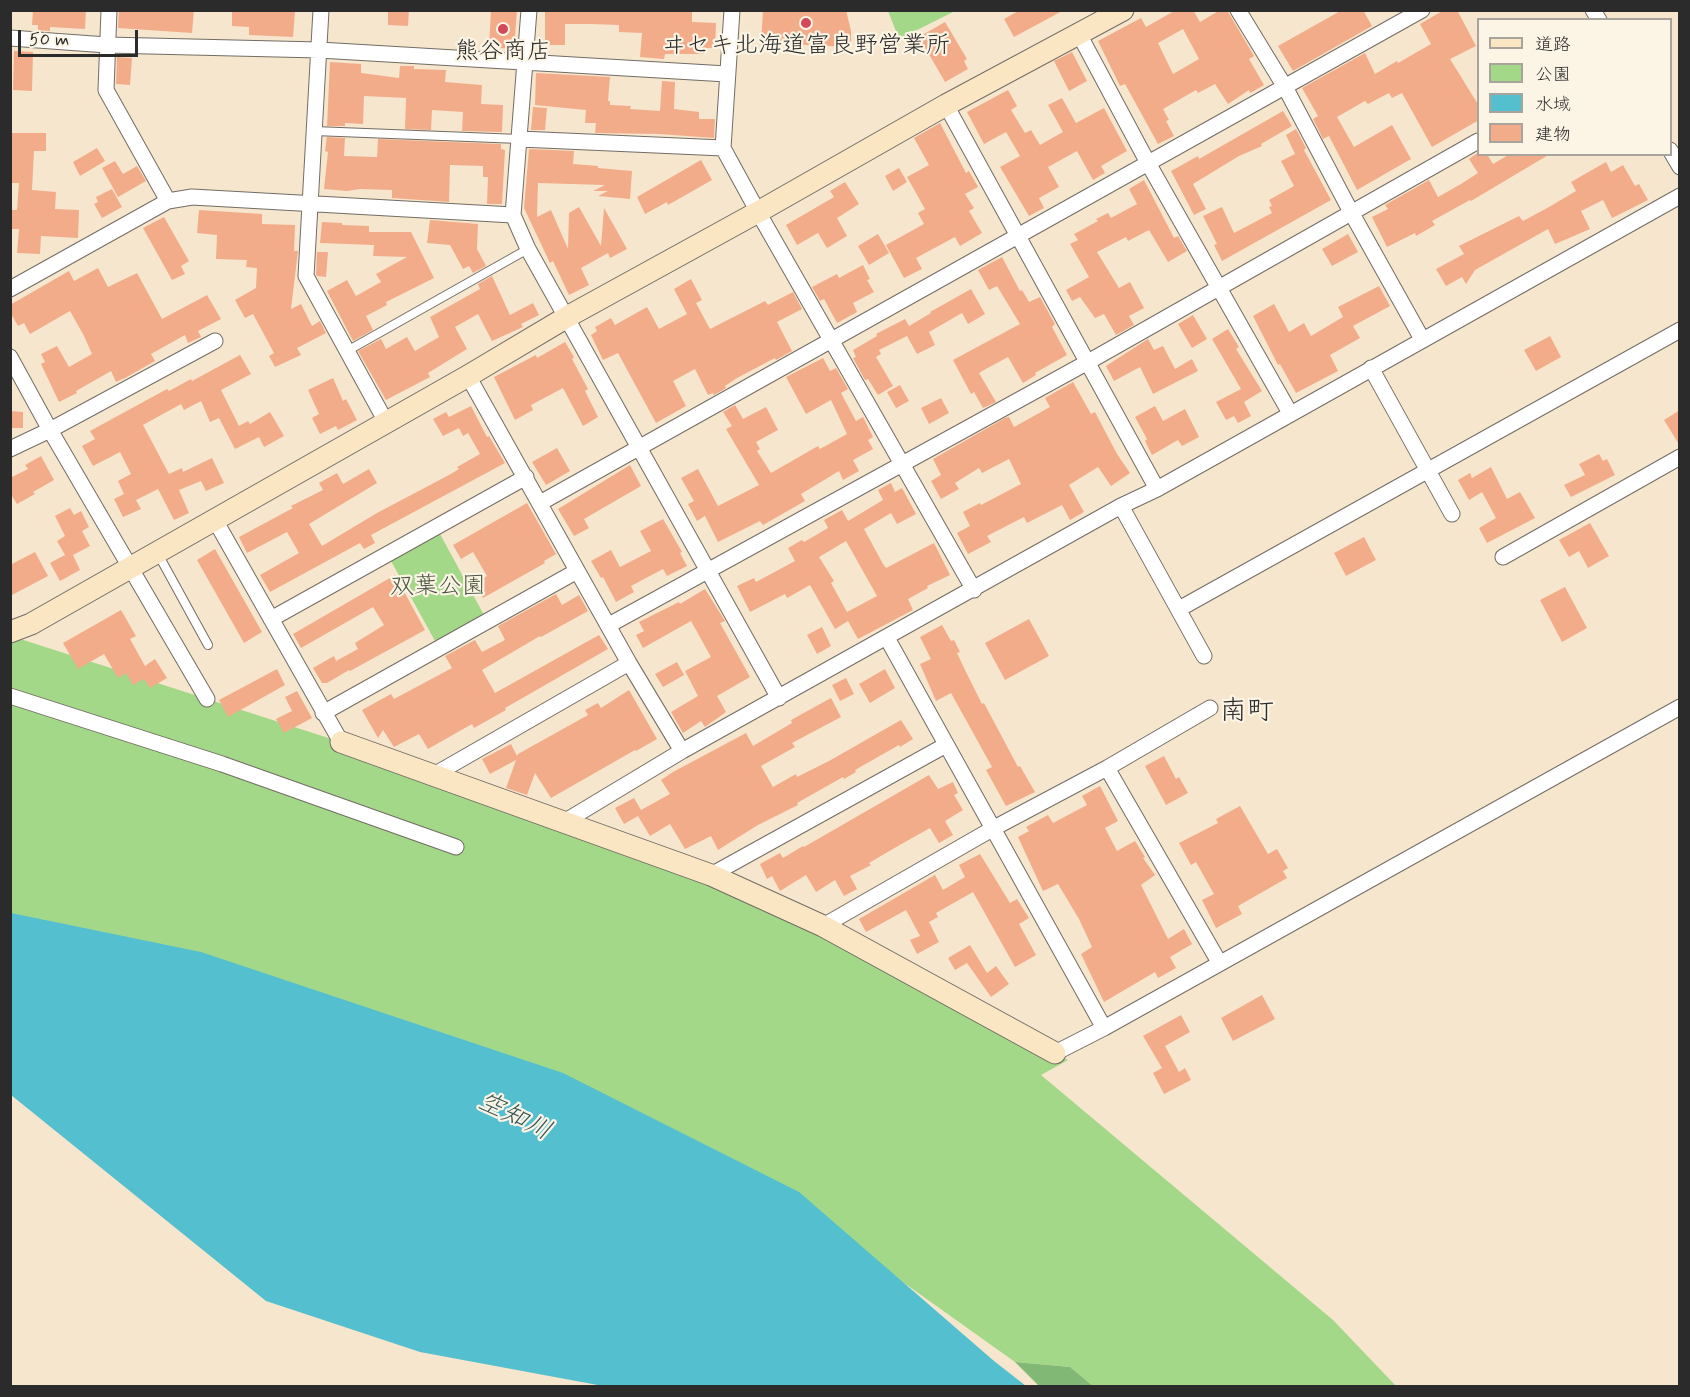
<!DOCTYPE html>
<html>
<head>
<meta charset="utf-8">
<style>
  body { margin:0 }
  #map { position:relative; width:1690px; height:1397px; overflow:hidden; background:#f6e6cd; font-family:Mynerve,"Klee One",sans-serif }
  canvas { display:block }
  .frame { position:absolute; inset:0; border:12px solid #2b2b2b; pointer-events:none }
  .legend { position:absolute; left:1477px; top:18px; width:195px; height:138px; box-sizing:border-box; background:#fcf5e5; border:2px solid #a8a49b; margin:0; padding:8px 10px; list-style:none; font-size:18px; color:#2b2b2b }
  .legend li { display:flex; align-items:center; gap:12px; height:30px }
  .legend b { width:30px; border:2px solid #a8a49b }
  .scale { position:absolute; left:18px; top:30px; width:120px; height:27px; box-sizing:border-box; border:3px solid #2b2b2b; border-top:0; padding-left:8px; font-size:18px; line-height:21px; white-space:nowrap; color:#2b2b2b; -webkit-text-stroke:4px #fcf5e5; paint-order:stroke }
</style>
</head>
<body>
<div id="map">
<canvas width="1690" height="1397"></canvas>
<div class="frame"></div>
<ul class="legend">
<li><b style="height:8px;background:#fbe6c4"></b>道路</li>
<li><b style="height:16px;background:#a3d889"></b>公園</li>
<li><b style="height:16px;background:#54bfcf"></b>水域</li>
<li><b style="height:16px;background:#f2ac8a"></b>建物</li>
</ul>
<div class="scale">50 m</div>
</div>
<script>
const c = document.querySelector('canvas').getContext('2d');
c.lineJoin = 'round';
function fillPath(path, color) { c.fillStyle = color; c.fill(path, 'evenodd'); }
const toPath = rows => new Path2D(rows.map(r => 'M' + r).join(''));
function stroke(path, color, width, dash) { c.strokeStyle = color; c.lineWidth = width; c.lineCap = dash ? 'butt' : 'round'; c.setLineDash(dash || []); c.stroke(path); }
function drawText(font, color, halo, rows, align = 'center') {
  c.font = font + ' Mynerve,"Klee One",sans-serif'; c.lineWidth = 4.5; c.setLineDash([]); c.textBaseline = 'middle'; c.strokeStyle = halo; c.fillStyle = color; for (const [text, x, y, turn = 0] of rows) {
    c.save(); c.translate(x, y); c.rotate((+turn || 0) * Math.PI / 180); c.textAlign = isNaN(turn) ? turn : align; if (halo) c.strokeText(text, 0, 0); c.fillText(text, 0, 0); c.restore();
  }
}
fillPath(toPath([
  [888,11,955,11,899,39],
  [440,534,484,615,435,641,391,561],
  [11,636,341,742,564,822,869,951,1068,1060,1041,1075,1333,1320,1396,1386,1093,1386,1070,1367,1015,1362,841,1238,11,923]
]), '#a3d889');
fillPath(toPath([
  [1015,1362,1070,1367,1093,1386,1039,1386]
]), '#82b875');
fillPath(toPath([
  [11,913,201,952,563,1073,799,1192,994,1361,1026,1386,603,1386,420,1352,266,1301,11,1095]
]), '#54bfcf');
fillPath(toPath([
  [33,10,86,10,85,29,50,27,50,31,38,30,38,25,32,25],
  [119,10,194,10,192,33,118,28],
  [232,10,295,11,293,37,249,35,249,27,232,26],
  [388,10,409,10,408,26,388,25],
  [491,10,517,10,514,49,489,47],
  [545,10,692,11,692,22,716,23,715,48,705,48,704,54,665,54,664,59,640,57,642,33,619,32,619,25,591,24,565,24,565,45,545,45],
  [763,10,846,10,851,31,851,47,761,43],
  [1020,10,1064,10,1014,37,1004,19],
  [1176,10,1193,10,1200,22,1220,10,1227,10,1254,56,1249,59,1264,85,1250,93,1249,90,1228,104,1215,84,1198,93,1196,90,1163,109,1169,120,1166,121,1174,136,1158,144,1125,84,1120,86,1098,41,1141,18,1146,27],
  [1183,29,1199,59,1173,74,1158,43],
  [1342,10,1363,10,1372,26,1293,71,1278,46],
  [1444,10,1457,10,1476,46,1450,59,1479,106,1479,120,1432,147,1402,93,1392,98,1389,93,1368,104,1365,101,1337,117,1354,147,1392,125,1411,159,1357,190,1329,136,1323,139,1313,119,1318,116,1302,88,1365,53,1375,74,1397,61,1398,63,1431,44,1420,24],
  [945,22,967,59,964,61,968,69,945,82,919,37],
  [14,51,33,52,32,91,13,90],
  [1072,52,1087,81,1069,91,1054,61],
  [117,57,132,58,130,85,116,84],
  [330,62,361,64,361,73,399,78,400,66,414,66,414,69,446,70,445,82,482,85,481,104,503,105,502,132,462,131,463,112,432,110,431,130,405,129,406,98,364,96,363,124,345,123,345,126,327,126],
  [536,73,610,77,608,101,610,101,610,105,631,106,630,109,660,111,662,81,675,82,674,109,699,112,699,119,715,119,714,138,659,134,595,133,596,123,585,123,586,110,535,105],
  [1008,90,1017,106,1011,110,1025,133,1031,130,1040,145,1063,132,1048,105,1062,98,1076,123,1104,108,1127,151,1101,166,1105,173,1093,180,1077,151,1048,167,1059,187,1039,198,1044,208,1029,216,1000,167,1020,156,1006,132,984,144,967,112],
  [533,107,547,108,545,130,531,130],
  [1283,111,1292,126,1261,144,1262,146,1239,156,1193,184,1206,209,1194,215,1171,171,1198,156,1199,159],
  [940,123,966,173,969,171,978,187,965,194,974,208,969,211,982,233,960,246,955,237,916,258,922,269,904,278,886,245,924,224,918,213,925,209,907,177,929,165,914,138],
  [1296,129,1306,148,1304,150,1331,200,1222,261,1214,245,1217,244,1203,216,1222,207,1234,233,1272,213,1269,207,1272,206,1269,200,1294,186,1281,161,1295,154,1286,135],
  [10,133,46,133,46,151,34,151,32,190,56,192,55,209,79,210,78,238,41,236,40,254,17,253,19,229,10,229,10,210,17,210,19,183,11,183,12,150,10,150],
  [327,137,345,138,344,156,377,157,378,139,501,144,501,149,505,150,502,204,487,204,488,177,483,177,483,166,450,165,449,202,392,198,392,190,360,189,347,191,324,189,328,152,325,151],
  [97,148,105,161,80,176,73,162],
  [529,149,574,151,573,164,598,166,598,168,632,171,630,199,598,196,608,191,593,191,605,185,538,183,537,217,551,210,568,249,569,213,579,207,601,246,604,208,627,249,610,258,608,253,581,268,589,285,569,295,553,261,550,263,524,208],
  [1476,154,1487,154,1493,164,1510,154,1550,154,1471,201,1470,200,1432,221,1435,225,1416,236,1415,233,1387,247,1372,217,1388,209,1385,205,1429,180,1438,197,1461,184,1478,173,1469,159],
  [701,160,712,180,668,205,667,202,645,214,637,197],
  [115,161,123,174,137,166,146,181,118,197,102,168],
  [1606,162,1611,172,1623,165,1635,186,1639,184,1648,200,1612,218,1603,200,1581,211,1590,229,1555,244,1548,229,1475,270,1466,284,1462,277,1446,286,1436,269,1464,254,1459,246,1519,216,1523,221,1549,207,1576,191,1571,182],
  [899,168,907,182,893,191,885,176],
  [1144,180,1174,238,1178,236,1187,251,1168,262,1149,230,1128,241,1126,237,1097,252,1119,288,1130,282,1144,308,1129,316,1134,325,1116,335,1104,314,1095,318,1080,297,1072,301,1066,290,1089,277,1070,244,1078,240,1074,234,1098,221,1096,219,1108,213,1111,218,1137,204,1129,189],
  [845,182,859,204,837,218,847,236,827,248,818,233,797,245,786,225,834,197,830,191],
  [112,189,122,207,102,218,94,204,98,202,96,197],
  [199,210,262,214,262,224,295,225,294,251,298,251,291,309,301,304,312,326,320,321,326,333,297,348,301,355,275,367,269,356,274,353,253,314,245,318,235,300,256,288,257,268,246,267,247,260,216,259,217,235,197,233],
  [164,217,189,261,181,266,185,274,172,280,143,228],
  [430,220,478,224,477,249,486,266,473,273,469,266,463,269,450,245,427,243],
  [322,222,342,223,342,225,369,226,369,232,411,232,434,278,386,302,387,305,366,316,373,330,353,341,327,291,347,280,356,296,381,282,376,274,407,257,373,256,374,245,320,243],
  [878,234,889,253,869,265,858,246],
  [1348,234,1358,252,1332,266,1322,249],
  [317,252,328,252,326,277,317,276,316,274],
  [1002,257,1020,291,1022,290,1029,302,1040,297,1055,324,1052,327,1067,355,1035,373,1036,375,1023,383,1008,357,984,370,979,373,996,402,983,408,974,392,971,394,953,360,1020,324,997,286,989,290,978,270],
  [863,265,870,279,867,280,874,292,853,303,857,312,837,323,824,299,820,301,812,287,837,274,839,278],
  [98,268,108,287,137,273,162,319,207,295,221,319,198,331,201,337,188,343,185,335,151,354,155,361,125,378,116,382,111,371,76,391,77,393,59,402,41,364,45,362,41,354,57,346,69,367,92,354,84,336,70,311,30,334,24,323,18,326,10,312,10,305,69,271,74,281],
  [492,276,510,315,533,303,539,315,521,324,523,327,492,341,478,314,455,327,467,349,428,373,430,377,386,400,358,351,381,339,386,349,407,337,415,351,439,337,430,317,480,289,478,284],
  [691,279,702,300,696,303,710,329,765,301,768,305,793,292,802,309,777,322,792,351,776,360,775,358,737,378,725,386,726,388,714,395,713,393,708,395,695,369,673,381,686,406,656,423,618,353,603,360,591,335,597,331,595,327,611,318,615,325,647,307,659,329,687,314,674,289],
  [1379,286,1390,306,1353,326,1360,338,1330,355,1338,371,1296,393,1280,364,1278,365,1253,316,1274,304,1289,332,1304,323,1311,336,1343,317,1338,307],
  [971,289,985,314,968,324,962,313,929,332,935,345,917,354,907,336,879,350,881,354,876,357,893,386,878,395,868,379,865,380,853,358,856,357,853,350,877,336,876,334,905,319,909,326,931,313,930,312],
  [1193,315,1207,339,1192,348,1178,324],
  [1228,329,1239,347,1236,349,1262,391,1244,402,1251,416,1238,423,1234,416,1226,420,1216,402,1241,389,1212,339],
  [1550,336,1561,357,1536,371,1524,350],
  [1148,339,1154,350,1163,346,1175,369,1192,359,1198,371,1153,394,1140,367,1114,381,1106,366],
  [565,342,574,357,572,359,588,389,585,391,598,417,583,426,563,388,531,405,533,410,515,420,494,377,536,355,537,358],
  [240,355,251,374,221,390,239,426,248,421,250,424,270,412,284,436,264,447,259,437,235,449,219,418,210,422,201,401,184,410,181,404,143,425,169,474,182,468,183,472,212,458,224,483,206,491,201,481,179,490,189,513,174,520,158,489,136,500,141,509,123,517,114,499,124,494,118,481,131,474,120,452,93,466,82,446,95,439,90,431,167,389,169,391,191,379,192,381],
  [823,358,830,371,836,368,848,389,841,393,856,421,863,417,873,437,868,440,873,449,853,460,859,471,843,480,839,471,801,494,805,501,763,525,760,521,718,542,705,516,697,521,688,504,694,501,681,478,698,469,718,506,759,485,726,429,732,426,723,412,735,405,743,419,766,407,778,430,756,442,760,449,757,451,771,473,818,446,820,449,847,434,831,400,806,414,786,377],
  [333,378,343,401,346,399,357,420,338,430,336,426,320,434,312,418,319,414,308,390],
  [1073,382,1091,414,1095,412,1117,454,1130,473,1111,486,1098,467,1069,485,1084,512,1070,520,1062,505,1027,523,1024,517,987,536,991,542,968,554,957,533,970,526,963,512,980,503,981,505,1021,484,1009,459,982,473,979,468,955,483,959,489,941,499,931,481,941,475,933,459,1005,418,1009,417,1014,427,1050,407,1045,398],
  [900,385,909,401,896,408,887,392],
  [941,398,949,413,929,424,921,408],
  [471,406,487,437,489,436,505,463,371,535,375,543,364,549,360,543,270,592,260,575,299,553,287,532,247,553,239,537,293,508,291,506,323,490,319,483,337,473,343,484,369,469,377,483,309,524,322,546,377,513,449,475,459,469,457,467,480,454,468,433,463,436,459,428,443,436,433,419,446,412,449,417],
  [1155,406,1163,421,1185,409,1199,437,1182,446,1178,440,1152,455,1145,441,1147,439,1135,417],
  [1680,410,1680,446,1664,420],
  [10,411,23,412,23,428,10,428],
  [557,448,570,471,546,485,532,462],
  [1599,454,1603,461,1607,459,1615,475,1571,497,1564,485,1585,475,1579,464],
  [41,456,54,480,33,492,35,494,17,504,10,493,10,478,28,469,25,465],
  [630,465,641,486,584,519,589,528,574,536,558,509],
  [1491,467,1507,499,1520,492,1535,518,1487,543,1479,528,1496,518,1482,492,1469,500,1458,480,1470,473,1472,478],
  [891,483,895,492,902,488,916,514,897,524,891,513,864,529,883,564,886,568,934,543,950,575,927,586,928,588,908,599,913,610,858,639,848,621,835,629,810,585,787,598,785,594,750,612,737,586,754,578,756,582,795,561,788,548,802,540,804,542,828,528,824,520,842,510,848,521,883,500,878,490],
  [846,541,877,596,847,612,831,583,834,581,819,557],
  [527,503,556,554,544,561,545,563,483,598,475,583,487,576,473,552,461,559,453,545],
  [70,508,74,515,81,511,89,527,82,531,90,546,73,555,80,570,60,581,50,563,65,555,57,541,65,536,55,516],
  [663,519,682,552,680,553,687,566,667,576,663,569,631,586,634,592,616,602,603,577,601,578,591,561,611,550,620,567,651,551,640,531],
  [1590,523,1609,556,1588,568,1579,551,1569,557,1559,540],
  [1364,537,1376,560,1346,576,1334,553],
  [215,549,262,632,244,643,197,560],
  [35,552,48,576,10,596,10,565],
  [395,575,425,630,350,671,349,670,327,683,322,683,313,668,334,656,336,661,358,649,355,643,384,625,373,607,301,648,293,634],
  [1565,587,1587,628,1562,642,1540,600],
  [705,589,725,621,720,623,750,677,717,696,726,712,705,727,701,721,683,733,671,712,698,696,685,671,711,657,691,621,643,648,636,635,644,631,639,622,679,602,680,604],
  [556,594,562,605,579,595,588,611,541,637,540,636,482,670,495,693,599,635,608,649,505,708,506,710,474,728,472,724,428,749,419,734,394,747,383,730,378,738,362,710,391,694,394,699,452,668,445,656,475,640,482,652,505,640,498,626],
  [121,610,136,636,130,639,145,666,155,659,167,678,150,688,144,679,133,685,126,673,118,678,104,654,78,669,63,643],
  [1029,619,1049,656,1005,680,985,643],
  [942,625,951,641,954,640,960,652,957,653,965,670,982,704,984,703,1018,767,1020,766,1035,792,1006,806,986,770,992,767,951,693,936,701,920,664,931,659,920,637],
  [822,627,831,646,817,654,807,635],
  [677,662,684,675,663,687,655,674],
  [277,669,285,685,228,717,219,700],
  [885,669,895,688,870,703,859,684],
  [846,678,854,694,840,701,832,685],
  [629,690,657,739,636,751,635,750,551,798,535,773,527,795,506,788,516,760,490,774,482,759,511,744,517,756,518,754,588,715,585,710,598,703,601,708],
  [297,691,312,718,284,733,276,719,292,711,285,697],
  [831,698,841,717,792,743,795,747,761,766,773,787,796,774,797,777,829,761,901,720,913,739,900,747,899,745,855,770,856,772,844,779,843,777,797,803,798,805,758,825,718,850,711,836,685,849,670,824,650,836,638,816,624,824,615,808,634,798,641,810,670,794,661,780,673,772,746,733,753,746,792,723,791,720],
  [1164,756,1176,779,1179,777,1188,793,1166,805,1145,766],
  [929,775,938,789,953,782,958,793,954,795,963,810,945,821,953,835,939,843,930,828,898,846,869,863,871,865,850,876,857,889,844,896,835,880,816,892,806,875,780,891,772,876,767,879,760,864,780,853,783,858,803,846,804,847],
  [1100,786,1118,821,1105,828,1117,851,1135,841,1145,857,1143,858,1155,875,1141,885,1168,939,1184,929,1192,944,1170,957,1176,968,1158,978,1155,972,1104,1002,1081,954,1092,947,1079,919,1058,884,1043,891,1018,837,1029,831,1026,827,1048,815,1053,823,1087,805,1082,796],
  [1240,806,1268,854,1277,849,1288,868,1283,871,1287,878,1238,906,1242,914,1216,928,1202,900,1214,894,1196,862,1191,865,1179,843,1218,823,1216,819],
  [980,854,1010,903,1017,899,1029,918,1019,924,1036,955,1015,967,973,892,936,913,938,917,929,922,939,942,917,954,910,940,920,936,906,910,866,932,859,919,935,875,943,890,965,877,959,865],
  [970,945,987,973,996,966,1009,984,991,997,967,963,955,970,948,958],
  [1262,995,1275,1019,1233,1041,1221,1018],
  [1181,1015,1190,1032,1165,1046,1179,1072,1185,1068,1191,1080,1164,1094,1153,1073,1162,1068,1143,1036]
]), '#f2ac8a');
const lane = toPath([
  [314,131,520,139],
  [347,351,528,249],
  [158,554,208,645]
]);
const street = toPath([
  [109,10,106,90,168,201],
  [321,10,306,276,386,422],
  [529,10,513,215,528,249,779,698],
  [732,10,723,148,758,212,974,590],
  [1238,10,1285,87,1351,212,1422,339],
  [1593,10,1599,20],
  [1079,34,1148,163,1290,413],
  [10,38,107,45,319,50,727,74],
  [946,105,1157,489],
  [520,139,723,148],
  [1670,150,1680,167],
  [10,289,168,201,192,197,513,215],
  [10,357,50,430,207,699],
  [1371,368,1452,514],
  [468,376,629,663,682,751],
  [10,449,50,430,215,341],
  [540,503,1422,10],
  [1121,506,1204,656],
  [215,520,341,742],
  [1503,557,1680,457],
  [1179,609,1680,330],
  [271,619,526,477],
  [609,625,1088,362,1478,141],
  [887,638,1104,1028],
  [10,696,222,764,456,847],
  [323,713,577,571],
  [1107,768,1219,962],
  [432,776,629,663],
  [564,822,682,751,1121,506,1157,489,1680,196],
  [711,875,946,745],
  [823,926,994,828,1107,768,1210,708],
  [1055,1053,1104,1028,1680,707]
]);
const secondary = toPath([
  [10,632,31,624,468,376,567,317,758,212,946,105,1123,10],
  [341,742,711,875,823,926,1055,1053]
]);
stroke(lane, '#726c64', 10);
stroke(street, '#726c64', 17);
stroke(secondary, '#726c64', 23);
stroke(lane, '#fff', 8);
stroke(street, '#fff', 15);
stroke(secondary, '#fbe6c4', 21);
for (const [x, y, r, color] of [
  [806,23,6,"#d1495b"],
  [503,29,6,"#d1495b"]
]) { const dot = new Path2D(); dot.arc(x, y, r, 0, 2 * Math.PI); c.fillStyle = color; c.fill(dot); stroke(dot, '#fcf5e5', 2); }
drawText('24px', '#2b2b2b', '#fcf5e5', [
  ["ヰセキ北海道富良野営業所",806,47],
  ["熊谷商店",503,53]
]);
drawText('24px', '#495642', '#fcf5e5', [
  ["双葉公園",438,588]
]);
drawText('italic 26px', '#37575c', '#fcf5e5', [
  ["空知川",514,1118,26]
]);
drawText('27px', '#2b2b2b', '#fcf5e5', [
  ["南町",1247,713]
]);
</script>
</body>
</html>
